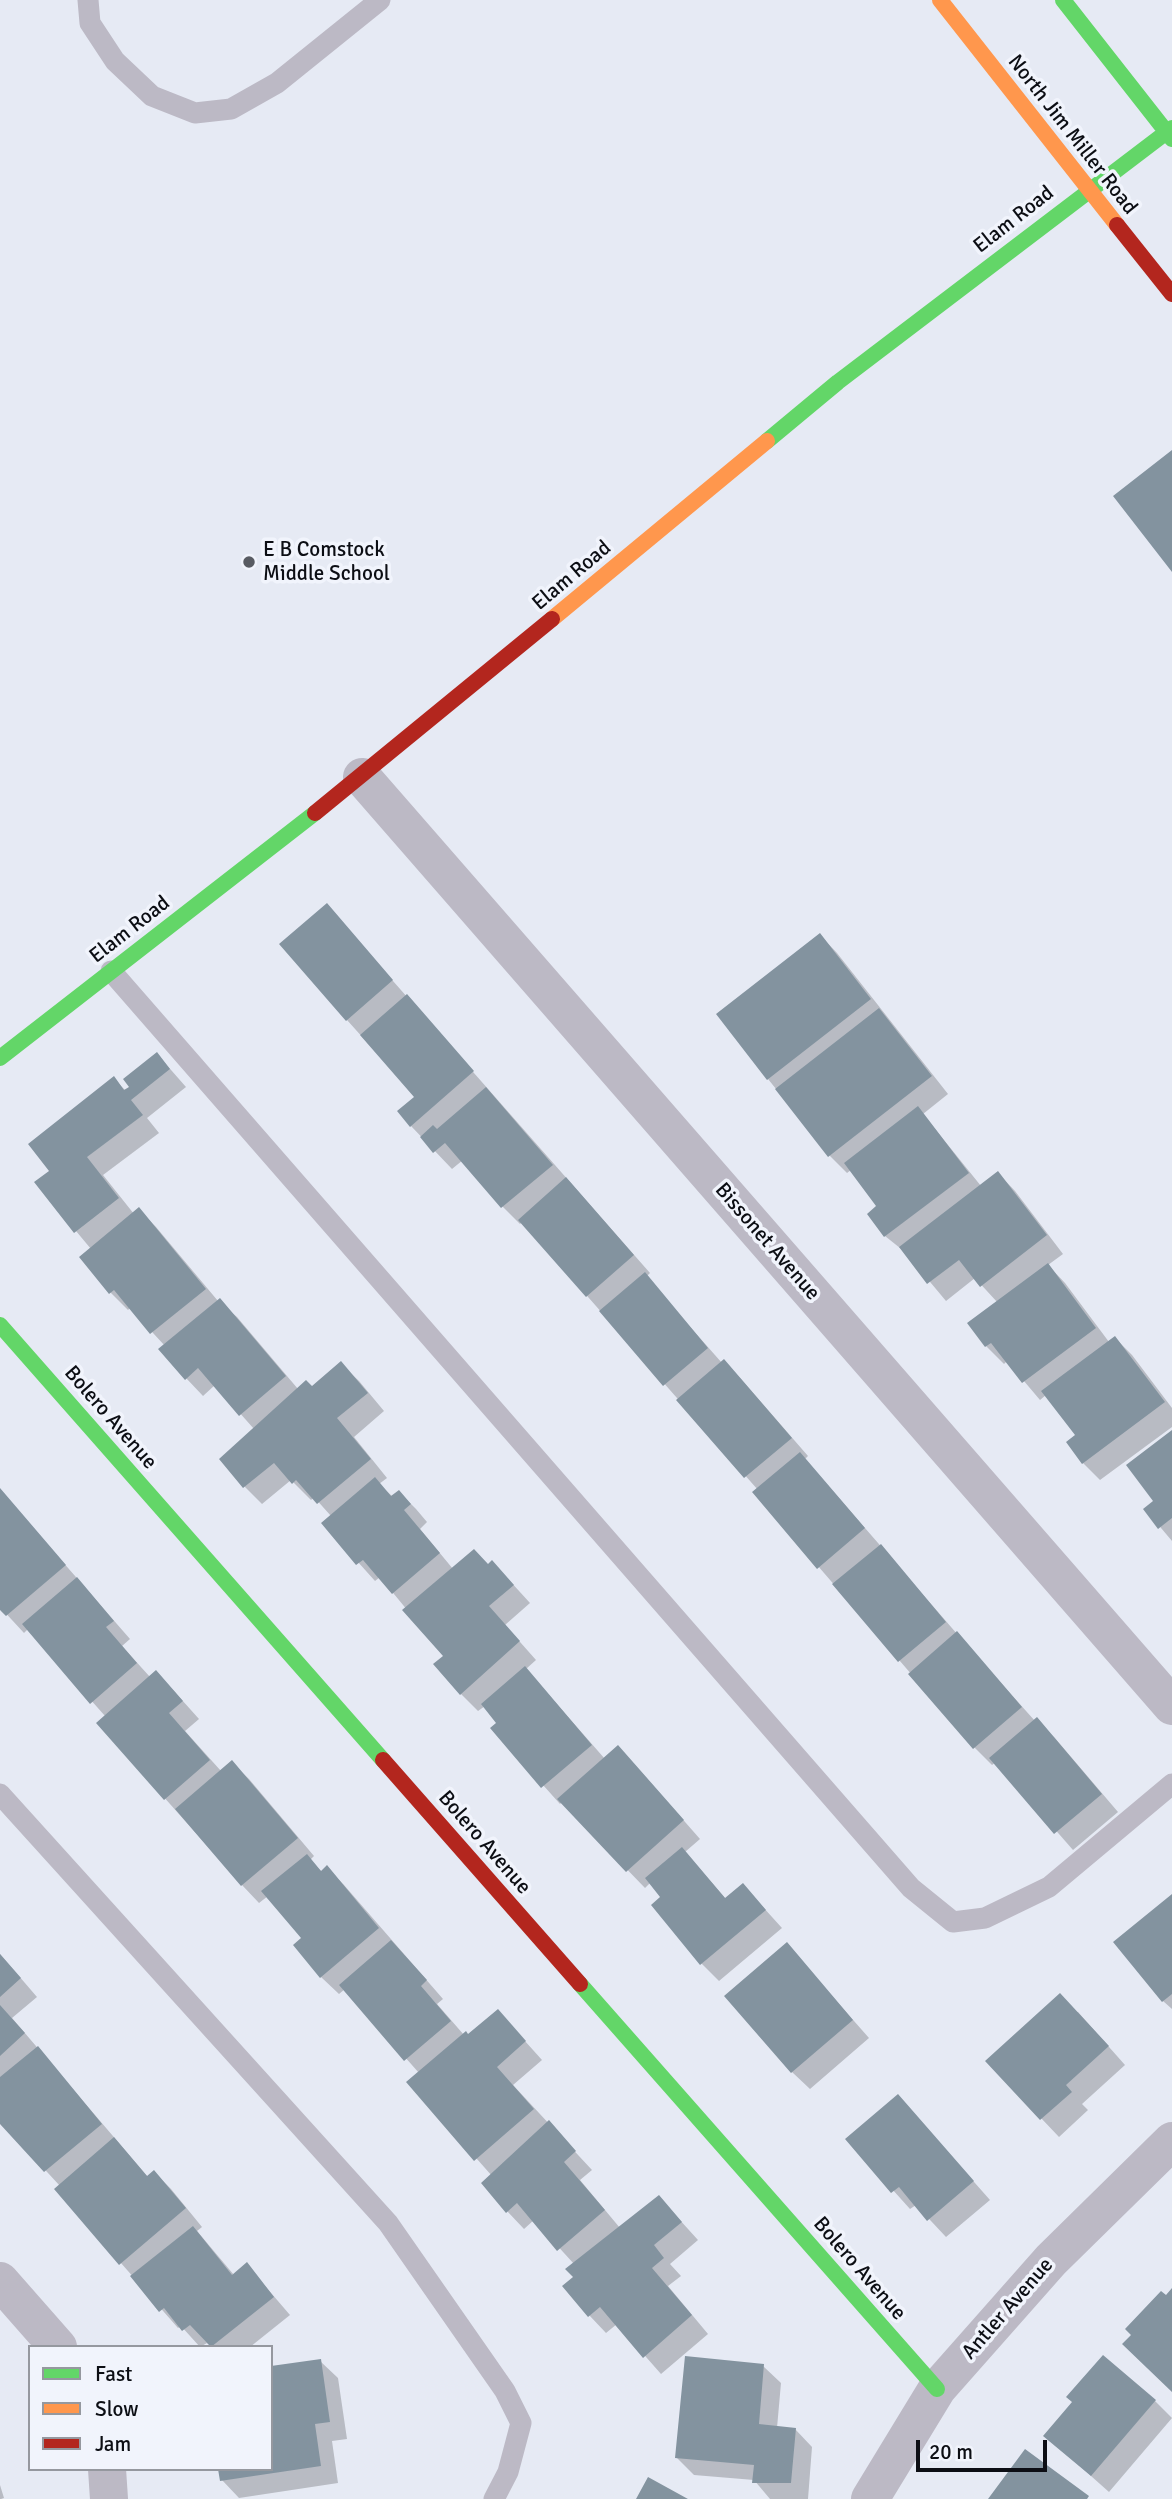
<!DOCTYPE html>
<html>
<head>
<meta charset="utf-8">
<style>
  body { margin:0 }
  #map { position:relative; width:1172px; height:2499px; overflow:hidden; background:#e6eaf4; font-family:Signika,sans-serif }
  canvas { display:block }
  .legend { position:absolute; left:28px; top:2345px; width:245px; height:126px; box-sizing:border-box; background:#f1f4fc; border:2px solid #95989f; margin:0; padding:9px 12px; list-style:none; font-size:21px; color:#0c0e14 }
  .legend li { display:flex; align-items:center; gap:14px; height:35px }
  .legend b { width:35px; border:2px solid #95989f }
  .scale { position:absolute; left:916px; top:2440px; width:131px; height:32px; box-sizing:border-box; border:4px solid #0c0e14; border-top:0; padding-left:9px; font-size:21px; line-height:24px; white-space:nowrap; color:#0c0e14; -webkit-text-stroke:5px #f1f4fc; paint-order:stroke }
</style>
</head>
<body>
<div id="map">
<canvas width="1172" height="2499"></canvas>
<ul class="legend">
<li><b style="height:9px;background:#63d668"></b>Fast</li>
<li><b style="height:9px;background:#ff974d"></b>Slow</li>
<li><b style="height:9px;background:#b3261e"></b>Jam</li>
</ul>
<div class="scale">20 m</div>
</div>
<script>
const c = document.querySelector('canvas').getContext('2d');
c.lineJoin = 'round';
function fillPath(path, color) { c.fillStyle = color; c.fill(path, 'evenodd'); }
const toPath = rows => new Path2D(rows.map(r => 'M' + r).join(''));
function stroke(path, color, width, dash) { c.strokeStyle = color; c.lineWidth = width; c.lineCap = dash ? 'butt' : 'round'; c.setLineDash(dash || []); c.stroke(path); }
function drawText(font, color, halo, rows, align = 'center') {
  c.font = font + ' Signika,sans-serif'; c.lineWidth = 7; c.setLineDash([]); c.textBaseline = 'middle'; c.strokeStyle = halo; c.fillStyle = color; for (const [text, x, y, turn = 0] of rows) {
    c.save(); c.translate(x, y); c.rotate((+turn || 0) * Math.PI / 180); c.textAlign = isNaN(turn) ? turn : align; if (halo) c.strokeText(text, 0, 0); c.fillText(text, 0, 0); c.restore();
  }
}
fillPath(toPath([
  [327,906,650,1273,646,1277,722,1363,724,1362,741,1379,808,1456,805,1459,958,1635,1035,1721,1054,1737,1118,1812,1073,1850,996,1762,992,1765,975,1748,755,1493,758,1490,522,1222,520,1224,503,1207,463,1160,452,1169,411,1126,416,1097,347,1020],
  [820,935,837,953,948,1094,923,1114,981,1186,998,1173,1015,1191,1063,1254,1048,1265,1065,1283,1109,1342,1115,1338,1132,1355,1172,1408,1172,1427,1100,1480,1083,1463,1077,1436,1046,1395,1040,1400,1007,1361,1004,1364,986,1346,970,1324,998,1303,975,1278,946,1301,905,1252,885,1236,879,1206,851,1170,847,1173,830,1156,768,1079],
  [157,1054,186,1087,147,1118,159,1133,103,1175,134,1214,139,1210,156,1227,218,1301,237,1317,298,1389,313,1388,341,1364,359,1381,384,1411,354,1437,387,1478,379,1484,393,1497,399,1492,416,1509,427,1522,420,1529,453,1569,489,1565,509,1580,530,1603,505,1625,536,1660,526,1669,605,1759,635,1765,700,1839,685,1852,726,1899,743,1885,782,1928,719,1981,701,1963,663,1897,651,1882,645,1888,562,1802,560,1804,492,1728,499,1723,485,1706,478,1711,461,1694,445,1656,380,1577,375,1581,323,1523,331,1516,314,1497,311,1500,291,1480,262,1504,245,1487,222,1459,254,1429,215,1385,203,1396,186,1378,165,1346,130,1308,128,1310,110,1292,91,1249,36,1183,51,1171,114,1079,126,1091],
  [1172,1432,1172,1541,1145,1509,1156,1501],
  [0,1490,130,1639,122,1646,150,1677,173,1690,199,1719,185,1731,221,1771,231,1762,249,1779,314,1856,310,1860,322,1872,327,1868,344,1885,443,1999,437,2004,464,2035,468,2036,498,2011,542,2060,513,2085,592,2170,580,2180,620,2228,659,2197,698,2240,670,2264,681,2276,668,2286,708,2334,661,2374,617,2324,606,2333,589,2315,574,2264,534,2220,524,2229,507,2211,492,2176,409,2082,419,2073,345,1989,339,1994,321,1977,303,1939,268,1896,259,1903,242,1885,98,1723,105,1716,28,1629,24,1633,0,1607],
  [1172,1896,1172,2009,1163,2001],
  [787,1945,869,2038,810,2089,792,2072],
  [0,1954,37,1997,12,2018,148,2177,154,2172,171,2189,202,2227,197,2231,234,2275,247,2265,290,2315,250,2347,211,2347,207,2343,200,2347,181,2326,178,2328,56,2189,60,2186,0,2121],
  [1078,2012,1125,2065,1082,2104,1088,2110,1059,2137,987,2061],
  [898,2096,990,2200,946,2237,916,2205,910,2209,847,2139],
  [320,2361,338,2378,347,2439,332,2441,338,2483,239,2498,222,2480,271,2469],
  [763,2366,781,2383,777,2428,795,2429,812,2447,808,2499,770,2499,754,2480,694,2475,677,2458],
  [1155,2401,1172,2418,1109,2492,1046,2436],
  [0,2485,4,2498,1,2499,0,2499]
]), '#0003');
fillPath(toPath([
  [1172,450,1172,572,1113,496],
  [327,903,393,980,346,1021,279,944],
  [820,933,871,999,767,1080,716,1014],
  [407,994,474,1071,410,1127,397,1111,414,1097,360,1035],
  [879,1008,932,1076,828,1157,775,1089],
  [157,1052,170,1069,131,1100,143,1115,87,1157,119,1198,74,1233,34,1182,49,1171,28,1144,114,1076,124,1090,129,1087,123,1079],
  [486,1087,553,1165,501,1208,445,1143,433,1153,420,1137,433,1125,437,1129],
  [918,1106,969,1173,884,1237,867,1214,876,1206,844,1163],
  [998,1171,1047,1235,980,1287,959,1260,927,1284,899,1247],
  [566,1177,634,1255,586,1297,518,1220],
  [139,1207,206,1289,150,1334,114,1290,109,1294,79,1257],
  [1048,1263,1096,1328,1022,1383,991,1343,985,1347,967,1323],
  [645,1272,708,1348,663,1386,599,1311],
  [220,1298,286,1376,239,1416,198,1368,185,1380,158,1349],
  [1115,1336,1165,1402,1082,1464,1066,1442,1075,1435,1041,1391],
  [724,1359,792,1438,744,1478,676,1400],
  [341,1361,368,1393,337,1418,371,1459,317,1504,296,1480,292,1484,274,1463,243,1488,219,1459,306,1380,312,1386],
  [1172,1430,1172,1518,1158,1529,1143,1509,1153,1501,1126,1465],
  [800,1452,865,1528,817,1569,752,1492],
  [375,1477,391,1496,399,1490,411,1504,404,1510,440,1553,392,1594,363,1560,356,1565,321,1523],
  [0,1488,66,1565,6,1616,0,1610],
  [881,1544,946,1622,898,1662,832,1584],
  [474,1549,488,1564,492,1560,514,1585,489,1606,520,1641,460,1695,433,1664,443,1656,402,1610],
  [77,1577,114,1621,106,1627,137,1663,90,1704,22,1624],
  [957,1631,1022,1707,973,1749,908,1674],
  [525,1666,592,1745,541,1788,490,1728,496,1723,481,1704],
  [156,1670,183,1701,169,1713,210,1760,164,1800,96,1723],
  [1037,1717,1102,1794,1054,1834,989,1758],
  [618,1745,684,1820,626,1872,557,1799],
  [232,1760,298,1838,241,1886,175,1809],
  [682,1847,725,1898,743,1883,766,1910,700,1965,651,1905,660,1897,645,1878],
  [307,1854,321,1871,327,1865,379,1928,320,1978,293,1945,301,1938,261,1891],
  [1172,1894,1172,1994,1162,2002,1113,1942],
  [391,1940,427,1980,421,1986,451,2021,404,2061,339,1985],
  [787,1942,853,2020,791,2073,724,1996],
  [0,1954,21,1978,0,1997],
  [1060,1993,1109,2046,1066,2085,1072,2092,1040,2120,985,2061],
  [0,2005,25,2033,0,2056],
  [498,2009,526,2041,497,2067,534,2109,474,2161,406,2082,466,2031,468,2034],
  [38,2046,102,2124,44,2172,0,2124,0,2077],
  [898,2094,974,2181,927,2221,899,2187,891,2193,845,2139],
  [549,2120,576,2151,564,2162,605,2210,557,2251,517,2203,506,2213,481,2183],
  [114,2137,147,2176,154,2170,186,2208,119,2265,54,2189],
  [659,2195,682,2222,654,2245,664,2258,652,2268,692,2315,643,2358,600,2307,588,2317,562,2286,573,2277,565,2269],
  [193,2226,232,2275,247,2262,274,2297,211,2347,190,2325,182,2331,164,2308,159,2312,130,2276],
  [1172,2288,1172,2392,1122,2344,1131,2335,1125,2329,1161,2291,1166,2295],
  [1103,2355,1156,2400,1091,2476,1043,2436,1072,2402,1066,2397],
  [685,2356,764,2364,759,2424,796,2428,791,2483,752,2483,754,2465,675,2458],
  [321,2359,330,2422,315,2424,321,2466,220,2481,218,2469,271,2469,271,2366],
  [1025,2449,1089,2496,1087,2499,988,2499],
  [648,2477,688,2499,636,2499]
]), '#83939f');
stroke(toPath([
  [88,0,90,23,115,61,152,96,195,113,231,109,277,83,380,0],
  [111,971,911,1888,953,1922,985,1918,1049,1887,1172,1784],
  [0,1794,388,2223,505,2391,521,2423,508,2472,494,2499]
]), '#bcb9c5', 21);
stroke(toPath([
  [362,777,1172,1706],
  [0,2281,58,2347],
  [107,2469,109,2499],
  [870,2499,937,2389,1051,2260,1172,2141]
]), '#bcb9c5', 38);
stroke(toPath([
  [1063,0,1172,139],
  [767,441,838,382,1172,128],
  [0,1058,315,813],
  [0,1325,383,1760],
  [580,1984,937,2389]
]), '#63d668', 16);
stroke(toPath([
  [940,0,1117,225],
  [552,619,767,441]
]), '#ff974d', 16);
stroke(toPath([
  [1117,225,1172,294],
  [315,813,552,619],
  [383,1760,580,1984]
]), '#b3261e', 16);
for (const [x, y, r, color] of [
  [249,562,7,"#585b62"]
]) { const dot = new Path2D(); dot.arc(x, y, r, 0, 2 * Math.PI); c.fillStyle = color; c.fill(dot); stroke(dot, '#f1f4fc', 2.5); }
drawText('21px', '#0c0e14', '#f1f4fc', [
  ["North Jim Miller Road",1072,135,52],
  ["Elam Road",1014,220,-38],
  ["Elam Road",572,576,-40],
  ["Elam Road",130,930,-38],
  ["Bissonet Avenue",767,1242,49],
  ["Bolero Avenue",110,1418,49],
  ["Bolero Avenue",484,1843,49],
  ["Bolero Avenue",859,2269,49],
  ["Antler Avenue",1008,2309,-49]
]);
drawText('21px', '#0c0e14', '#f1f4fc', [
  ["E B Comstock",263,550],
  ["Middle School",263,574]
], 'left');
</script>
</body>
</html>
